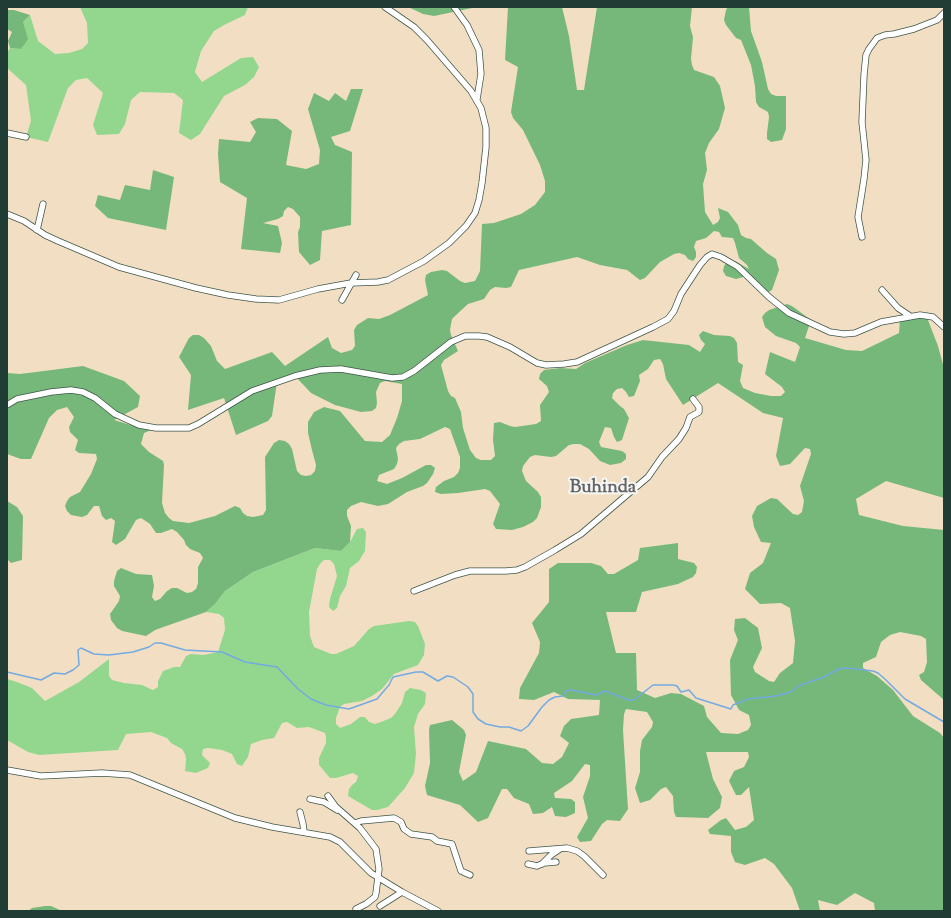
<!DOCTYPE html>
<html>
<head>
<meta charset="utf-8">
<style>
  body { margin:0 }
  #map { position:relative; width:951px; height:918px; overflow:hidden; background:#f2dfc3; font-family:"Sorts Mill Goudy",serif }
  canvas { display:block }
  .frame { position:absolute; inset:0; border:8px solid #1f3d34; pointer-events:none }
</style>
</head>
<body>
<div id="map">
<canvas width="951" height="918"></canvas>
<div class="frame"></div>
</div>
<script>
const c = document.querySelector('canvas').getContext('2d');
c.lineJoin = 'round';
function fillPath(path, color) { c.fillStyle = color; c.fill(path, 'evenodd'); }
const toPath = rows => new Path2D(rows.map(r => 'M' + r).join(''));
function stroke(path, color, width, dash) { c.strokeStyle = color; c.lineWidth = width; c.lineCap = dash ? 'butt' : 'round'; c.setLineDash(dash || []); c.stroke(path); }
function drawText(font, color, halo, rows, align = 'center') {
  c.font = font + ' "Sorts Mill Goudy",serif'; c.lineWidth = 4; c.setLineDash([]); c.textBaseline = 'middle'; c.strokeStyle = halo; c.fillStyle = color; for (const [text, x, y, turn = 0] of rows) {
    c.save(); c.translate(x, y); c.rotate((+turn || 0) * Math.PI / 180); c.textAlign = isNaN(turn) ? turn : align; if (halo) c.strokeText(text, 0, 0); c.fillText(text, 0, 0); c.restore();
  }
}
fillPath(toPath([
  [80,7,248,7,245,15,224,25,214,31,201,51,195,72,202,82,241,58,253,57,259,67,254,77,245,85,224,96,200,134,191,140,179,133,183,100,174,93,140,92,131,100,125,124,119,134,97,135,93,125,103,93,87,78,76,80,68,88,48,142,26,137,31,121,26,85,7,68,7,53,10,48,21,49,23,22,30,15,38,41,55,54,69,53,82,49,88,43,87,23],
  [363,528,366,532,365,551,359,561,350,568,346,586,340,596,337,608,333,611,329,607,330,599,337,576,334,564,330,560,324,560,320,564,317,569,309,612,310,636,314,647,331,654,336,654,354,646,369,629,374,626,409,621,415,622,418,626,425,644,424,655,418,665,394,674,382,689,372,696,362,701,344,704,340,707,336,718,336,724,340,728,351,724,360,717,365,717,369,722,375,724,381,722,391,718,395,714,402,703,405,692,410,688,421,690,426,693,425,704,418,714,414,727,416,754,414,773,405,788,388,807,377,810,372,810,348,796,349,789,352,785,356,782,358,776,353,773,336,778,330,778,319,765,319,758,326,743,326,737,325,733,309,727,297,728,287,722,282,723,274,738,262,740,251,744,248,757,242,766,237,764,232,754,222,750,208,748,203,749,202,755,210,763,208,768,196,773,185,771,186,759,185,754,182,749,171,743,167,738,151,732,126,734,118,750,39,755,28,752,7,740,7,679,17,682,32,688,45,701,79,682,109,659,109,676,112,680,124,683,142,685,153,690,158,687,158,681,163,671,174,667,180,667,186,656,191,654,204,655,218,652,225,630,224,618,219,614,206,612,215,604,225,591,253,572,315,548,341,551,350,542,357,529]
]), '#93d78f');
fillPath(toPath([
  [408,7,477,7,434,16,423,14],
  [508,7,562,7,569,36,577,90,584,90,597,7,692,7,690,26,693,37,691,59,692,65,694,70,714,77,720,86,725,108,719,129,709,143,705,153,707,170,703,184,705,212,713,225,718,222,720,218,718,208,728,212,738,225,741,235,746,238,751,239,767,253,776,259,779,270,772,290,767,293,747,276,736,279,726,276,723,271,724,266,727,262,735,261,749,269,747,265,739,258,735,243,733,238,722,237,719,232,714,231,706,238,696,241,694,247,696,252,696,257,693,261,688,259,685,255,679,253,674,254,660,262,645,278,640,280,627,270,600,265,577,257,519,270,511,287,506,288,495,287,490,290,484,299,468,304,456,315,452,319,450,330,451,335,458,351,444,360,441,365,448,391,451,396,455,398,461,412,463,428,470,450,476,458,481,460,491,460,495,456,493,440,494,423,500,422,510,426,515,427,536,424,541,421,540,405,549,392,547,386,539,379,540,374,544,370,560,368,576,369,585,363,627,345,643,340,689,345,700,352,705,344,701,340,699,335,703,331,714,335,730,336,734,338,737,343,738,362,743,365,740,381,743,388,755,393,771,396,781,396,785,392,782,387,765,374,770,352,795,362,800,347,796,343,776,336,765,327,762,317,765,313,769,310,787,304,792,306,811,320,805,338,846,350,862,351,899,333,900,318,926,315,938,346,944,368,944,498,886,481,856,499,859,515,903,526,944,530,944,700,921,680,919,675,924,672,927,662,926,639,921,636,900,632,890,635,881,642,876,657,863,663,863,668,877,676,893,690,913,716,940,733,944,738,944,911,875,911,874,903,855,893,837,905,818,900,820,911,800,911,792,888,774,864,765,858,745,865,735,862,731,852,731,836,710,834,708,830,721,820,726,818,735,830,746,827,754,820,749,787,741,795,736,795,729,781,734,771,744,767,749,757,748,752,706,752,713,779,722,797,720,808,708,818,676,817,674,812,673,796,666,787,661,789,650,800,640,803,635,788,640,772,640,751,642,740,652,727,653,722,647,712,626,709,624,714,623,730,628,809,620,821,607,820,602,824,591,841,580,842,577,837,588,818,583,797,590,776,590,765,585,764,572,781,554,793,555,798,571,799,575,802,575,813,566,817,555,816,552,807,543,813,533,814,529,804,514,798,507,789,502,789,488,818,478,822,460,805,427,795,425,786,430,763,429,730,430,725,452,720,464,730,466,735,459,772,463,781,476,772,488,741,526,749,542,763,553,764,562,757,569,743,560,736,564,726,571,719,599,715,600,700,568,699,554,692,534,700,519,699,520,688,539,653,540,642,532,623,549,602,549,569,558,563,591,563,601,566,608,574,614,574,638,560,640,548,678,543,678,559,694,563,697,567,696,573,693,577,678,584,642,592,636,612,606,612,616,653,636,653,637,690,655,698,671,693,681,694,704,706,707,717,721,733,738,734,748,730,751,725,749,715,739,710,731,695,730,660,738,640,734,630,735,619,745,618,758,628,762,648,753,667,755,672,769,681,774,682,780,673,793,663,795,641,790,608,781,603,760,604,745,589,750,573,763,563,771,543,761,542,754,527,752,516,757,506,771,498,777,499,793,514,798,515,802,512,804,501,800,486,811,454,810,449,805,448,790,464,780,466,776,456,783,418,763,413,718,383,683,405,666,379,663,364,660,359,654,360,648,369,639,375,640,381,634,396,629,397,626,392,622,388,617,389,613,393,612,398,620,406,624,409,629,418,622,440,617,442,614,437,611,428,605,427,599,442,601,447,622,451,626,454,626,459,621,463,610,465,600,461,589,449,580,444,574,444,569,445,556,456,551,457,535,455,530,457,523,466,522,471,526,481,538,492,541,497,541,507,537,518,533,522,523,527,512,530,496,529,493,524,500,504,490,491,485,489,458,493,441,494,435,492,436,487,444,481,454,477,458,473,460,468,460,457,450,429,445,427,420,439,404,441,399,444,396,448,398,459,397,464,394,469,379,475,377,481,387,484,402,478,426,465,431,465,435,468,433,474,427,483,423,486,407,492,388,504,378,506,361,502,351,506,347,510,347,516,351,526,350,542,341,551,315,548,253,572,225,591,215,604,206,612,155,630,146,636,122,631,117,628,111,620,110,614,119,601,120,596,114,586,114,581,117,571,121,568,136,574,152,575,154,586,152,597,155,601,160,599,167,591,172,588,177,588,187,593,192,592,196,589,198,583,198,567,203,558,200,553,190,549,186,545,184,540,177,532,172,529,161,533,156,533,150,524,141,518,136,520,125,539,116,545,112,542,115,521,111,518,106,520,102,516,99,506,94,506,87,515,82,517,71,515,67,511,65,506,67,501,70,497,80,492,91,474,97,459,96,454,79,453,75,450,78,440,70,432,69,427,74,417,67,407,57,410,49,418,31,459,21,459,7,454,7,373,20,374,83,366,124,381,140,396,138,407,114,420,137,427,156,428,144,433,141,444,149,452,163,461,164,465,162,503,165,513,169,518,173,521,189,523,215,516,235,506,240,508,243,513,247,516,253,517,263,515,266,510,265,457,274,443,279,440,285,441,289,444,292,449,297,471,301,475,306,476,311,475,315,471,316,465,312,450,308,433,308,422,314,412,324,407,340,411,365,441,382,442,390,435,397,418,402,401,402,384,385,381,380,383,376,392,377,403,376,408,372,411,361,412,335,405,311,393,295,376,277,382,272,416,268,421,236,435,224,398,188,410,191,375,179,357,189,338,193,335,199,335,204,338,211,346,217,361,225,369,272,352,285,366,328,337,332,348,341,353,352,350,355,346,354,330,357,325,368,318,379,319,390,315,428,295,425,280,426,275,431,272,442,270,447,271,460,281,465,283,475,281,480,271,482,224,494,223,521,214,535,205,545,192,545,181,540,165,523,130,513,118,511,112,518,67,505,60],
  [728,7,749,7,751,31,762,62,768,89,771,94,776,96,786,96,786,129,782,140,771,142,767,139,767,133,769,117,768,112,759,107,756,102,755,86,751,65,741,40,736,38,726,25,724,20,726,10],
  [7,10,14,10,30,15,23,22,28,39,21,49,10,48,8,41,12,32,7,29],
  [351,89,363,89,350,131,331,137,335,145,352,152,351,225,322,231,320,260,310,265,299,252,298,232,300,227,300,217,293,209,288,207,284,211,283,216,278,219,263,223,278,226,282,243,280,253,241,249,247,198,220,182,218,154,219,139,250,142,256,132,250,122,258,118,277,119,292,131,286,165,306,169,319,164,320,150,308,109,314,93,329,101,335,93,346,101],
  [153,170,174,177,166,230,108,218,95,206,98,195,120,200,125,185,150,190],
  [7,501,17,507,23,516,22,560,11,563,7,559],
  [45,906,51,906,62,911,28,911,32,908]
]), '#76b87a');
stroke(toPath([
  [7,672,41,680,54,673,65,674,73,670,79,665,78,650,81,648,94,654,109,655,133,652,149,647,155,643,161,643,185,650,222,652,245,662,277,667,298,689,311,699,326,705,349,709,377,699,389,685,393,677,416,672,423,672,438,681,447,676,453,677,468,687,473,694,473,712,478,719,486,724,500,727,509,727,521,731,528,726,542,707,549,700,555,697,563,696,566,691,571,690,596,695,605,691,629,700,634,700,653,685,673,685,677,686,681,692,689,690,696,698,731,709,733,705,748,699,776,696,791,692,798,686,824,677,839,669,846,668,873,671,878,673,886,680,905,699,944,722]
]), '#72aae1', 1.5);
const minor = toPath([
  [454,7,467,25,479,50,481,74,477,99],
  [7,133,26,137],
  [7,214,24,221,45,235,58,241,119,267,196,288,228,295,256,299,279,300,318,289,351,283,378,282,388,280,424,261,449,243,466,226,475,213,479,200,482,183,486,147,486,128,481,108,471,91,427,40,414,27,385,7],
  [37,230,43,204],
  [862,237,858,217,864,179,866,160,862,122,864,75,866,55,869,49,877,38,885,35,894,34,914,29,937,20,944,13],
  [882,290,898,308,910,316],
  [342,300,356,275],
  [7,405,17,399,51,392,71,390,83,392,95,398,115,414,139,425,156,428,189,428,198,424,252,391,295,376,320,370,341,369,392,378,403,377,414,371,451,342,465,336,479,336,487,337,510,347,537,363,546,365,564,364,577,362,653,327,668,319,674,311,681,294,700,265,707,257,712,254,721,257,738,267,769,297,789,313,830,332,844,334,855,333,881,322,920,315,933,317,944,327],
  [414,591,455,575,470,571,506,571,517,570,525,567,555,550,581,534,648,477,662,457,679,439,686,428,690,417,699,412,699,407,693,399],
  [7,770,41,776,102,773,130,775,235,818,272,827,330,837,340,842,371,873,402,892,438,911],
  [328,796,336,807,360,828,376,849,379,869,376,893,375,897,366,904,356,909],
  [310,799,324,802,337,810],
  [300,812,303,824,304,832],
  [355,823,361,821,394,818,401,822,404,829,411,834,432,837,437,841,452,844,461,871,470,875],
  [529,851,567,848,577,851,584,856,603,875],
  [528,864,537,866,544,863,556,862],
  [542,864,551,855,560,849],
  [380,906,402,892]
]);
stroke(minor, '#3f5549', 7);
stroke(minor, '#fff', 5.5);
drawText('bold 18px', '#626267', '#f6f6f2', [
  ["Buhinda",603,489]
]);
</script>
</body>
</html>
